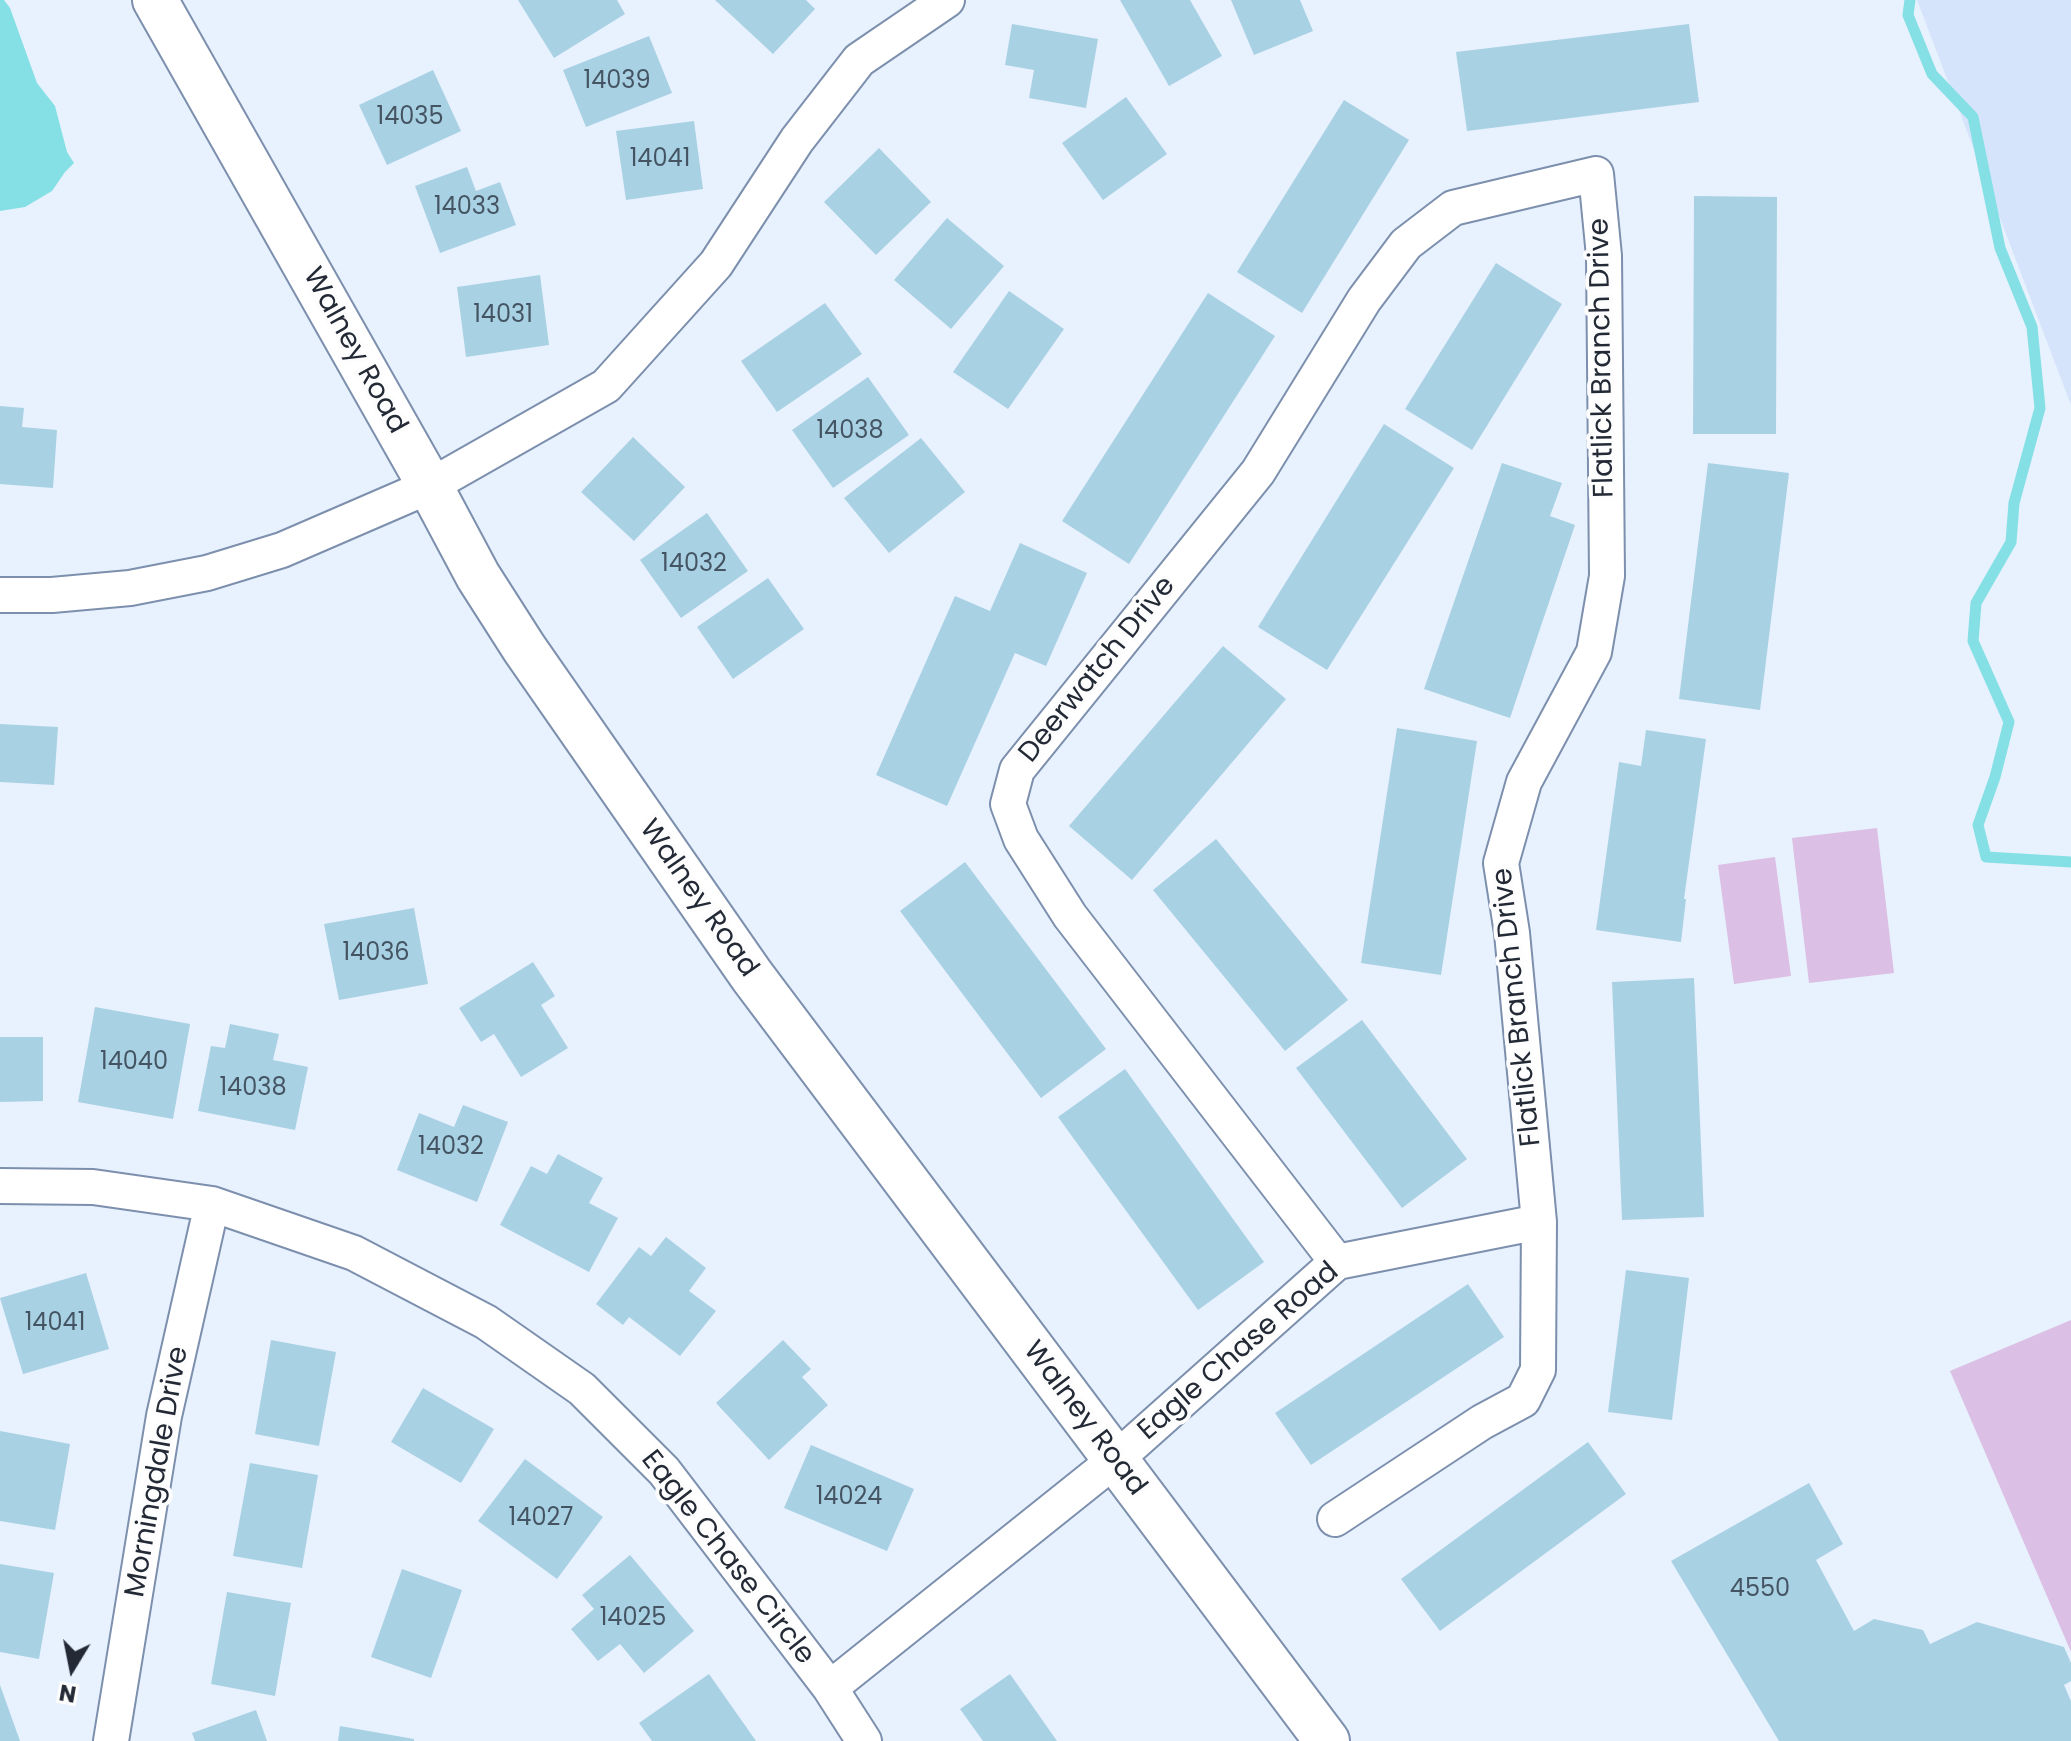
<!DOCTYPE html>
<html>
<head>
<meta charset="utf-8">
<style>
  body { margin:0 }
  #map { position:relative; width:2071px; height:1741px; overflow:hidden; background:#e8f1fe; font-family:Poppins,sans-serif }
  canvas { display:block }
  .north { position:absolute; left:32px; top:1629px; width:80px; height:80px; -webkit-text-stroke:6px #fdfdfd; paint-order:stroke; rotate:190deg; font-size:22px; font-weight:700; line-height:32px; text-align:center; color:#232a36 }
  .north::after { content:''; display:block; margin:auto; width:28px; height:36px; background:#232a36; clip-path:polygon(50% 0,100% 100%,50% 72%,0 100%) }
</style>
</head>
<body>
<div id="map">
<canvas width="2071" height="1741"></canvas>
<div class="north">N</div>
</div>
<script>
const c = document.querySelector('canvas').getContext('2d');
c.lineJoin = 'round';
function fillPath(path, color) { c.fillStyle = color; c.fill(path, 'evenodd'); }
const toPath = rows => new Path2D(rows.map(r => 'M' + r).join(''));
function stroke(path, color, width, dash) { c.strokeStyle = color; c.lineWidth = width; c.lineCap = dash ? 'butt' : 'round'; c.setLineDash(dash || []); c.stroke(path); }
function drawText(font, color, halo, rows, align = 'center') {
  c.font = font + ' Poppins,sans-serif'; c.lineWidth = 8; c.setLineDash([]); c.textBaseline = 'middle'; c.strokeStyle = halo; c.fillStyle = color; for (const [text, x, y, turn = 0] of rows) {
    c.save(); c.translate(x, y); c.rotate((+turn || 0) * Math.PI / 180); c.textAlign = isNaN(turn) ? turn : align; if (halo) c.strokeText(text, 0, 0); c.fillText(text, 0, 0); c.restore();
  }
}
fillPath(toPath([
  [1917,0,2071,0,2071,405]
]), '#d5e4fb');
fillPath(toPath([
  [1877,828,1894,973,1809,983,1792,838],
  [1775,857,1791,976,1734,984,1718,865],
  [2071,1320,2071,1652,1950,1371]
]), '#dcbfe4');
fillPath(toPath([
  [0,0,4,0,10,8,37,83,55,106,67,152,74,163,65,172,52,191,25,207,0,211]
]), '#84e0e4');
stroke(toPath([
  [1910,0,1908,15,1932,74,1973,117,2000,248,2032,327,2040,408,2014,503,2011,542,1976,603,1973,641,2009,722,1995,777,1978,825,1986,857,2071,862]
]), '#84e0e4', 11);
fillPath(toPath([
  [518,0,617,0,625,14,554,58],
  [715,0,806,0,815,9,773,54],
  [1120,0,1190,0,1222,56,1169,86],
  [1231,0,1300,0,1313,31,1254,55],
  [1012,24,1098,39,1086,108,1029,98,1034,70,1005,65],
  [1689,24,1699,102,1467,131,1456,52],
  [649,36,672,93,586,127,563,70],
  [433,70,461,131,387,165,359,105],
  [1126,97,1167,154,1103,200,1062,143],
  [1344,100,1409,140,1302,313,1237,272],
  [694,121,703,189,626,200,616,131],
  [879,148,931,202,876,255,824,202],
  [467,167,476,191,500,182,516,225,440,253,415,186],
  [1694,196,1777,197,1776,434,1693,434],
  [947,218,1004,266,951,329,894,280],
  [1496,263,1562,304,1472,450,1405,409],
  [540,275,549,345,466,357,457,287],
  [1009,291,1064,329,1008,409,953,372],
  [1208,293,1275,336,1129,564,1062,521],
  [825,303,862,354,777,412,741,361],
  [868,377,909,435,833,488,792,430],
  [0,406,24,408,22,427,57,430,53,488,0,484],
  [1384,424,1454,468,1327,670,1258,627],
  [633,437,685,487,634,541,581,492],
  [921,438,965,492,889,553,844,498],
  [1502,463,1562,483,1550,516,1575,525,1510,718,1424,689],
  [1708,463,1789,473,1760,710,1679,699],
  [707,513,748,571,681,618,640,560],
  [1020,543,1087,573,1046,666,1015,653,947,806,876,775,955,596,990,611],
  [768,578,804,629,733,679,697,627],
  [1223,646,1286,699,1132,880,1069,826],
  [0,724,58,727,54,785,0,782],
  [1397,728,1477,741,1441,975,1361,963],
  [1646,730,1706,739,1684,899,1686,899,1681,942,1596,930,1619,762,1641,766],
  [1216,839,1348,1000,1285,1051,1153,890],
  [965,862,1106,1049,1041,1098,900,911],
  [414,908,428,984,339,1000,324,924],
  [533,962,555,996,541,1005,568,1048,521,1077,494,1034,481,1042,459,1008],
  [1694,978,1704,1217,1622,1220,1612,982],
  [95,1007,190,1024,173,1119,78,1102],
  [1362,1020,1467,1159,1402,1208,1296,1068],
  [230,1024,279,1034,273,1060,308,1067,295,1130,198,1111,211,1046,225,1048],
  [0,1037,43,1037,43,1101,0,1102],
  [1125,1069,1264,1262,1198,1310,1058,1117],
  [463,1105,508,1122,477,1202,397,1170,419,1113,454,1127],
  [558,1154,603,1178,589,1203,618,1218,589,1272,500,1225,531,1166,547,1174],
  [666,1237,706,1268,689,1291,716,1311,680,1356,629,1317,623,1325,596,1304,639,1247,651,1256],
  [1626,1270,1689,1278,1672,1420,1608,1412],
  [86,1273,109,1349,23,1374,0,1298],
  [1468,1284,1504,1337,1311,1465,1275,1413],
  [271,1340,336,1352,319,1446,255,1434],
  [783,1340,811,1369,802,1377,828,1405,769,1460,716,1403],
  [423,1388,494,1429,461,1483,391,1442],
  [0,1431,70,1444,55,1530,0,1521],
  [1588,1442,1626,1494,1440,1631,1401,1579],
  [811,1445,914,1489,887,1551,784,1508],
  [525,1459,603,1517,557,1579,478,1521],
  [250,1463,318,1475,302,1568,233,1556],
  [1809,1483,1843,1544,1816,1560,1854,1631,1874,1619,1923,1630,1930,1644,1977,1622,2064,1647,2071,1663,2071,1681,2064,1685,2071,1701,2071,1741,1779,1741,1671,1561],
  [630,1555,694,1631,644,1673,620,1644,598,1661,571,1629,594,1609,582,1595],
  [0,1564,54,1573,39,1659,0,1652],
  [402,1569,462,1590,431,1678,371,1657],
  [227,1592,291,1603,275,1696,211,1684],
  [709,1674,756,1741,652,1741,639,1723],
  [1010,1674,1057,1741,983,1741,960,1709],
  [0,1685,20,1741,0,1741],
  [256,1710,267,1741,195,1741,192,1733],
  [340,1726,414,1739,414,1741,338,1741]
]), '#a9d1e4');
const street = toPath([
  [0,595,52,595,130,588,207,573,282,550,430,486,606,386,716,264,797,140,859,60,947,0],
  [0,1186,93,1187,212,1204,354,1253,486,1322,582,1389,664,1471,830,1688,864,1741],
  [1335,1519,1482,1422,1523,1400,1538,1370,1539,1222,1512,933,1501,863,1524,782,1594,652,1607,576,1604,256,1596,174,1453,208,1406,244,1364,300,1258,472,1017,770,1008,804,1021,839,1070,916,1337,1262],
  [830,1688,1115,1460,1337,1262,1539,1222],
  [111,1741,164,1416,212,1204]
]);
const secondary = toPath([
  [155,0,430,486,478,576,524,648,752,976,1327,1741]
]);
stroke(street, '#7c8fad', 38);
stroke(secondary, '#7c8fad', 48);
stroke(street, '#fff', 34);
stroke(secondary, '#fff', 44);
drawText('24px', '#445462', null, [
  ["14039",617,82],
  ["14035",410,118],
  ["14041",660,160],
  ["14033",467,208],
  ["14031",503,316],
  ["14038",850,432],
  ["14032",694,565],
  ["14036",376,954],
  ["14040",134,1063],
  ["14038",253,1089],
  ["14032",451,1148],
  ["14041",55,1324],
  ["14024",849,1498],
  ["14027",541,1519],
  ["4550",1760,1590],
  ["14025",633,1619]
]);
drawText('28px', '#232a36', '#fdfdfd', [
  ["Walney Road",354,351,61],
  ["Flatlick Branch Drive",1603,358,-91],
  ["Deerwatch Drive",1098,670,-51],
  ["Walney Road",698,899,55],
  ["Flatlick Branch Drive",1518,1007,-96],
  ["Eagle Chase Road",1239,1352,-41],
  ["Walney Road",1084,1419,53],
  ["Morningdale Drive",158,1472,-80],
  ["Eagle Chase Circle",727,1558,52]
]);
</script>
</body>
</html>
